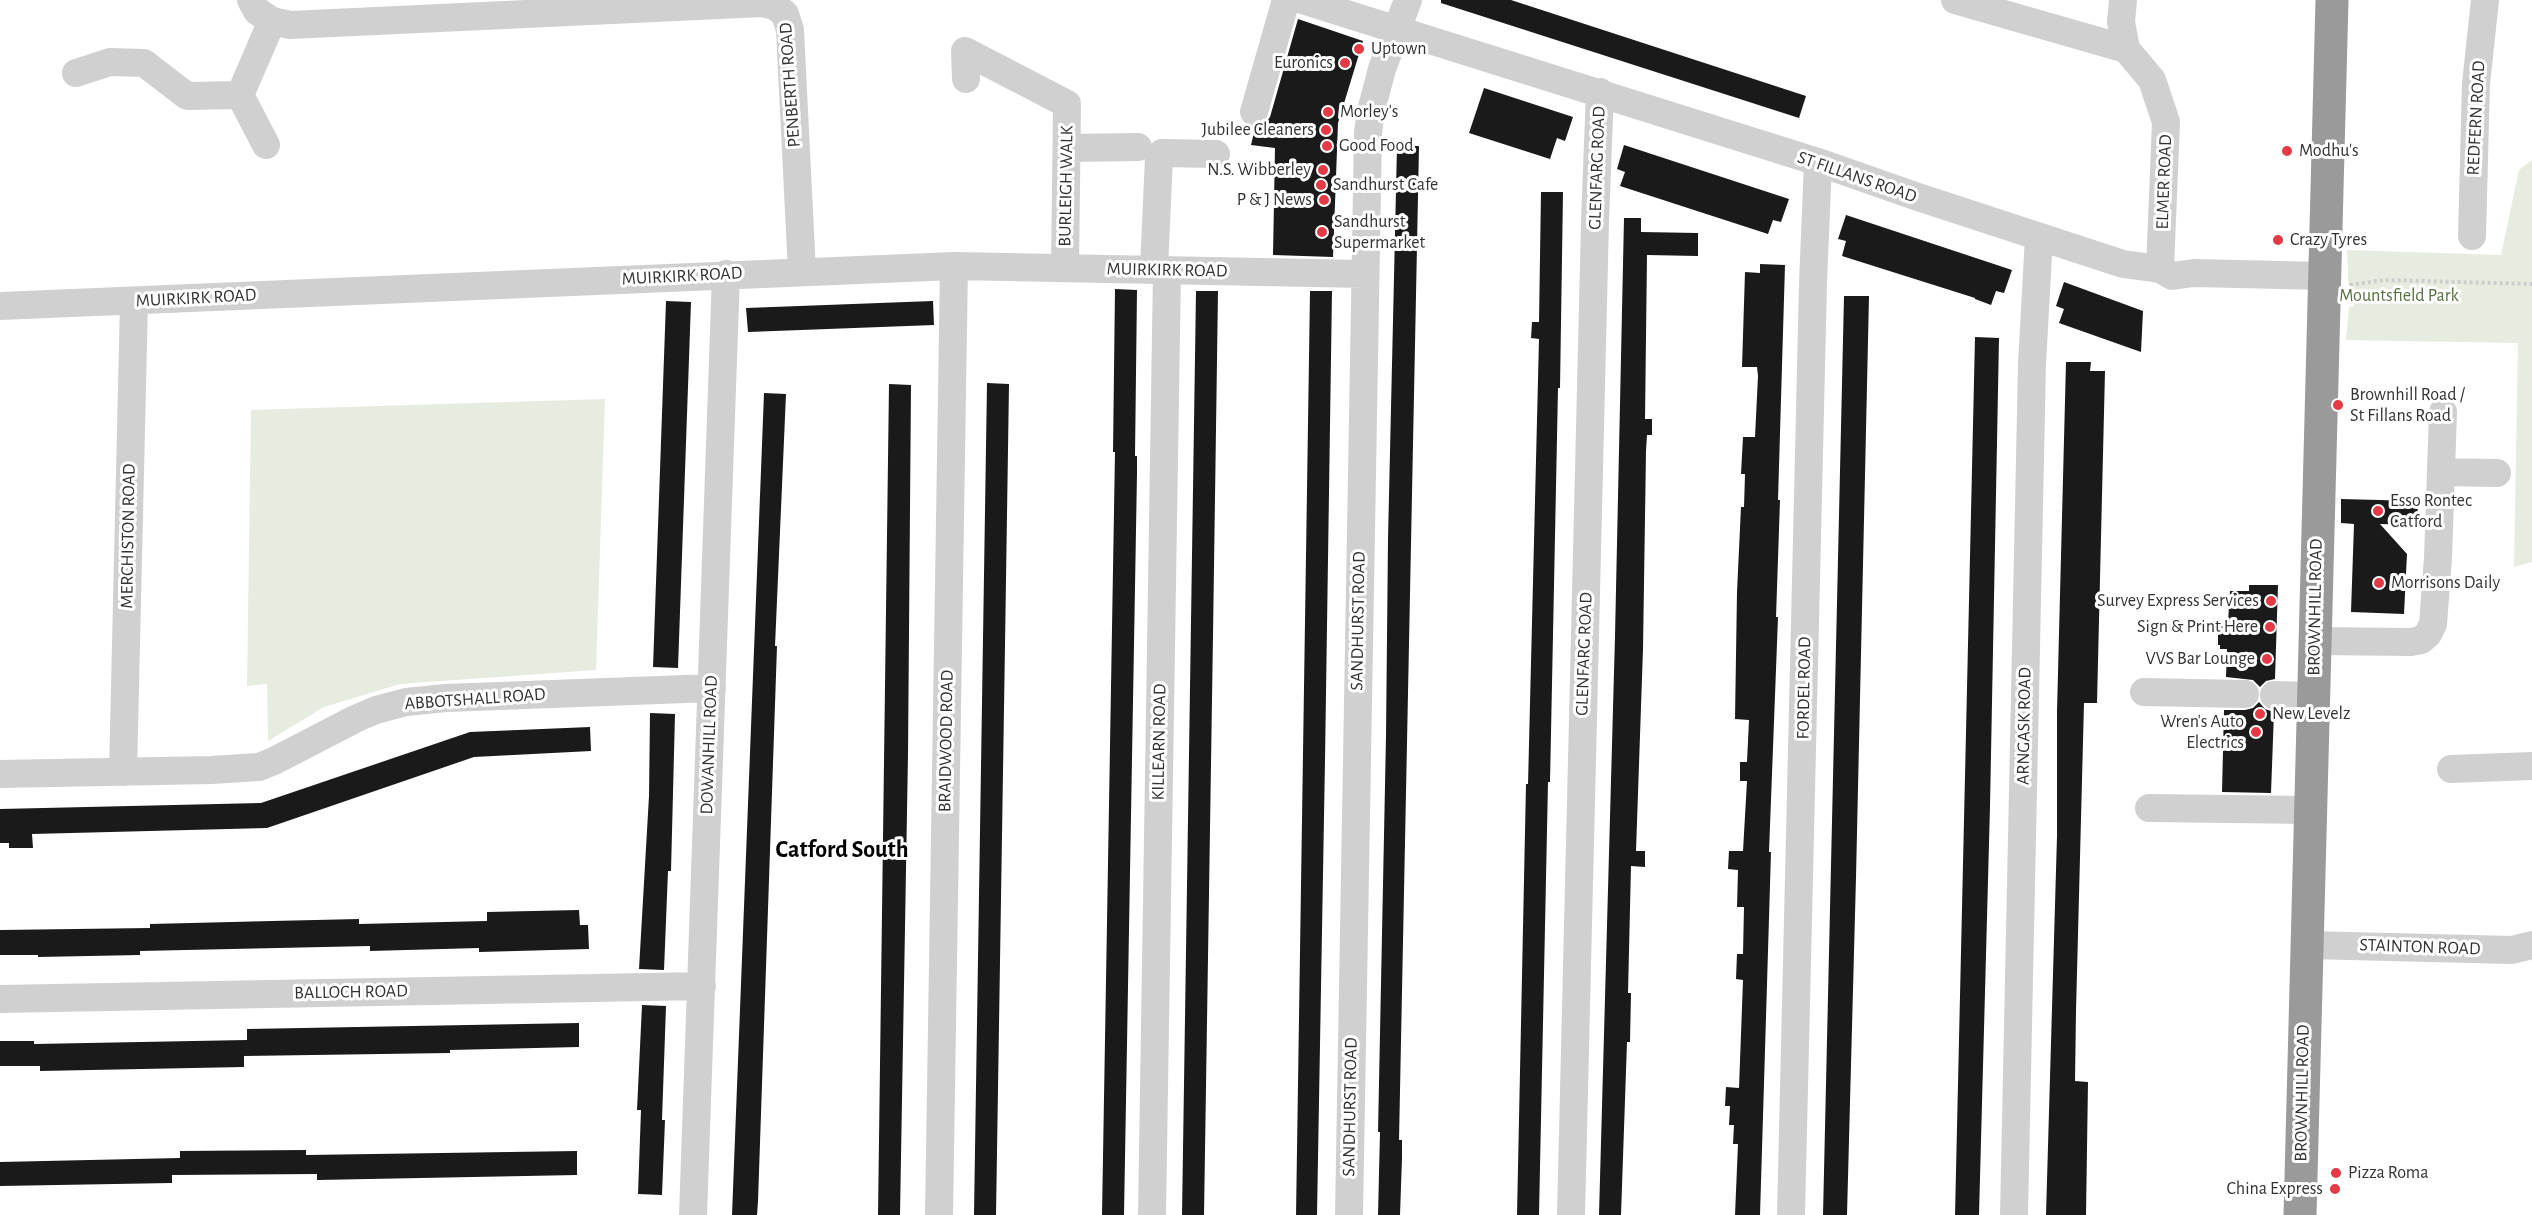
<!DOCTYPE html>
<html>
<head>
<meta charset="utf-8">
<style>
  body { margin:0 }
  canvas { display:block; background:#fff }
</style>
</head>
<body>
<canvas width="2532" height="1215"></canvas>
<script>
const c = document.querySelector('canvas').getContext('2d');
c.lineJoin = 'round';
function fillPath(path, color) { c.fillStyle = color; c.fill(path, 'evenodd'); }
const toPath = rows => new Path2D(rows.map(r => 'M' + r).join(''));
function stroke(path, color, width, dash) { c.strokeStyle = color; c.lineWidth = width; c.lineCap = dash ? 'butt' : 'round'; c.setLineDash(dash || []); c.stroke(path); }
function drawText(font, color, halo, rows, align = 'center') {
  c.font = font + ' "Alegreya Sans",sans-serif'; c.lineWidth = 6; c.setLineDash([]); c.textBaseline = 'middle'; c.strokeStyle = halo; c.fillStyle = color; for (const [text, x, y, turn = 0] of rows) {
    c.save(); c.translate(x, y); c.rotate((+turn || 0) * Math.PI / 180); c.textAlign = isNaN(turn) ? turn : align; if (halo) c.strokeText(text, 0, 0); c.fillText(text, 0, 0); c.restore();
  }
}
fillPath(toPath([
  [2532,160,2532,562,2514,567,2518,343,2346,340,2349,307,2354,306,2354,296,2349,294,2347,250,2501,255,2519,170],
  [605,399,596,670,400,684,324,707,268,741,267,684,247,686,251,410]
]), '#e6ecdf');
fillPath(toPath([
  [1441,0,1511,0,1806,96,1799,118,1441,3],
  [1298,19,1363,41,1338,123,1333,257,1273,255,1275,148,1251,145,1255,128,1265,124,1270,117],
  [1484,88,1573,117,1565,141,1557,138,1550,159,1469,133],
  [1624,145,1789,199,1781,222,1773,220,1768,234,1620,186,1625,172,1617,169],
  [1397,146,1419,146,1399,1140,1402,1140,1402,1158,1400,1215,1378,1215,1380,1132,1378,1132,1386,736,1388,539],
  [1541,192,1563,192,1560,388,1558,388,1550,782,1548,782,1539,1215,1517,1215,1526,784,1528,784,1539,339,1531,338,1532,322,1539,322],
  [1846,215,2012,270,2004,293,1996,291,1991,305,1975,299,1975,298,1842,256,1846,241,1838,239],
  [1624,218,1641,218,1641,232,1698,233,1698,256,1647,255,1645,419,1652,419,1652,435,1647,435,1646,451,1643,649,1636,851,1645,851,1645,867,1631,866,1628,993,1631,993,1630,1042,1627,1042,1621,1215,1599,1215,1615,636],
  [1760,264,1785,265,1778,500,1780,500,1776,617,1778,617,1769,852,1771,852,1760,1215,1735,1215,1738,1144,1733,1144,1734,1125,1729,1125,1730,1106,1725,1106,1726,1087,1739,1088,1743,980,1736,979,1737,954,1743,954,1744,907,1737,907,1738,870,1728,869,1729,851,1743,851,1747,781,1740,781,1740,762,1747,762,1749,720,1735,719,1737,592,1741,507,1744,507,1745,474,1741,474,1743,437,1755,437,1758,376,1757,367,1742,367,1745,272,1760,273],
  [2064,282,2143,311,2141,352,2059,323,2064,309,2056,306],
  [1115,289,1137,290,1135,456,1137,456,1137,473,1124,1215,1102,1215,1115,452,1113,452],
  [1196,291,1218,291,1213,635,1204,1215,1182,1215],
  [1310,291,1332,291,1325,760,1317,1215,1296,1215],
  [1844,296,1869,296,1856,877,1847,1215,1823,1215],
  [666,301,691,302,678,668,653,667],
  [933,301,934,325,748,332,746,308],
  [1975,337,1999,338,1990,806,1979,1215,1955,1215],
  [2066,362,2091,362,2090,371,2105,371,2097,703,2084,703,2076,1011,2075,1081,2088,1082,2086,1215,2046,1215,2057,836,2057,711],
  [987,383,1009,384,1005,645,996,1215,974,1215],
  [889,384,911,385,908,754,900,1215,878,1215],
  [764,393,786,394,775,646,777,646,758,1201,757,1215,732,1215],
  [2341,499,2418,501,2417,525,2380,524,2407,554,2404,614,2351,612,2354,524,2341,523],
  [2249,585,2278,585,2275,679,2266,681,2260,687,2253,680,2226,677,2227,649,2220,649,2220,645,2218,645,2218,622,2228,622,2230,591,2249,591],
  [2259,702,2265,709,2274,712,2271,793,2222,792,2224,710,2245,710,2253,708],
  [650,713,675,714,671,871,668,871,664,970,639,969,649,796],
  [590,727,591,751,474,757,267,828,32,834,33,848,9,848,9,843,0,843,0,809,261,803,470,732],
  [579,910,580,925,588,925,589,949,479,952,479,948,370,951,370,946,140,951,140,955,38,957,38,955,0,955,0,930,150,928,150,924,272,921,359,919,359,924,487,921,487,912],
  [642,1005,666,1006,662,1120,665,1120,662,1195,638,1194,641,1110,637,1110],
  [579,1023,579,1047,450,1050,450,1053,244,1056,244,1067,40,1071,40,1066,0,1066,0,1041,34,1041,34,1044,247,1040,247,1029],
  [306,1150,306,1155,577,1151,577,1175,317,1180,317,1174,172,1175,172,1183,0,1186,0,1162,180,1158,180,1151]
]), '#1a1a1a');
stroke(toPath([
  [2350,285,2384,280,2532,284]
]), '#cdcdcd', 4, [3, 3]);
stroke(toPath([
  [251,0,257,11,272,21,290,25,762,3,775,6,785,14,790,30,802,272],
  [1302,0,1818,162,1918,197,2123,264,2160,269,2172,276,2194,273,2324,276],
  [1955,0,2126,49],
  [2123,0,2121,22,2126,49,2152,80,2166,122,2160,269],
  [76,73,110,62,144,63,187,96,240,95],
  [966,79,965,51,1067,104,1065,268],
  [1254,112,1286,0],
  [266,145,240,95,272,21],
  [1067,148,1138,147],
  [2472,236,2476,84,2485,0],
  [1154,269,1159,157,1162,153,1216,154],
  [0,306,954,266,1364,274],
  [2441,472,2497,473],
  [2315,641,2411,642,2421,640,2428,634,2433,624,2438,558,2443,412],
  [2144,692,2245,694],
  [2274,695,2313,696],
  [2451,769,2532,766],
  [123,772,134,301],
  [0,774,211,770,259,767,274,761,355,719,376,710,406,702,446,698,712,688],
  [2149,808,2310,810],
  [2307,945,2512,950,2532,945],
  [0,999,702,986],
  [693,1215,726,274],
  [939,1215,954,266],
  [1152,1215,1167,270],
  [1349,1215,1368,132,1371,111,1382,69,1408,0],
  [1571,1215,1595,221,1600,92],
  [1791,1215,1813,283,1818,162],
  [2014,1215,2032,364,2039,237]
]), '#d0d0d0', 28);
stroke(toPath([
  [2300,1215,2332,0]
]), '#9a9a9a', 33);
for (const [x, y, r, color] of [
  [1359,49,6,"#e63946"],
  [1345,63,6,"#e63946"],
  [1328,112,6,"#e63946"],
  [1326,130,6,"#e63946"],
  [1327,146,6,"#e63946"],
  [2287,151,6,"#e63946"],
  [1323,170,6,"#e63946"],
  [1321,185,6,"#e63946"],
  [1324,200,6,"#e63946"],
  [1322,232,6,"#e63946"],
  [2278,240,6,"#e63946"],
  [2338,405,6,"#e63946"],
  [2378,511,6,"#e63946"],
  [2379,583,6,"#e63946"],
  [2271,601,6,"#e63946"],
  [2270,627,6,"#e63946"],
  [2267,659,6,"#e63946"],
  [2260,714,6,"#e63946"],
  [2256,732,6,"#e63946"],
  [2336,1173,6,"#e63946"],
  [2335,1189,6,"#e63946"]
]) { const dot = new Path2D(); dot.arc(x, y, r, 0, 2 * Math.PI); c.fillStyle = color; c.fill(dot); stroke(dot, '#fff', 2); }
drawText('18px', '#333', '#fff', [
  ["Uptown",1371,49],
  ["Euronics",1333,63,"right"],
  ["Morley's",1340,112],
  ["Jubilee Cleaners",1314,130,"right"],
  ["Good Food",1339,146],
  ["Modhu's",2299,151],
  ["N.S. Wibberley",1311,170,"right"],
  ["Sandhurst Cafe",1333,185],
  ["P & J News",1312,200,"right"],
  ["Sandhurst",1334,222],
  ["Supermarket",1334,243],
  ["Crazy Tyres",2290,240],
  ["Brownhill Road /",2350,395],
  ["St Fillans Road",2350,416],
  ["Esso Rontec",2390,501],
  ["Catford",2390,522],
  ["Morrisons Daily",2391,583],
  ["Survey Express Services",2259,601,"right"],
  ["Sign & Print Here",2258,627,"right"],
  ["VVS Bar Lounge",2255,659,"right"],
  ["New Levelz",2272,714],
  ["Wren's Auto",2244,722,"right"],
  ["Electrics",2244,743,"right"],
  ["Pizza Roma",2348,1173],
  ["China Express",2323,1189,"right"]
], 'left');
drawText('18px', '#333', '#fff', [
  ["PENBERTH ROAD",790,85,-94],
  ["REDFERN ROAD",2476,118,-87],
  ["GLENFARG ROAD",1597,168,-88],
  ["ST FILLANS ROAD",1857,177,19],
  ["ELMER ROAD",2164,182,-88],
  ["BURLEIGH WALK",1066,186,-89],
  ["MUIRKIRK ROAD",1167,270,1],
  ["MUIRKIRK ROAD",682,276,-3],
  ["MUIRKIRK ROAD",196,298,-3],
  ["MERCHISTON ROAD",128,536,-89],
  ["BROWNHILL ROAD",2315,607,-89],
  ["SANDHURST ROAD",1358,621,-89],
  ["GLENFARG ROAD",1584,654,-88],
  ["FORDEL ROAD",1804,688,-89],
  ["ABBOTSHALL ROAD",475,699,-4],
  ["ARNGASK ROAD",2024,726,-89],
  ["BRAIDWOOD ROAD",946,741,-89],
  ["KILLEARN ROAD",1159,742,-89],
  ["DOWANHILL ROAD",709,745,-88],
  ["STAINTON ROAD",2420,947,2],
  ["BALLOCH ROAD",351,992,-1],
  ["BROWNHILL ROAD",2302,1093,-89],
  ["SANDHURST ROAD",1350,1107,-89]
]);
drawText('18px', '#56703f', '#fff', [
  ["Mountsfield Park",2399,296]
]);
drawText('bold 24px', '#000', '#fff', [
  ["Catford South",842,850]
]);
</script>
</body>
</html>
